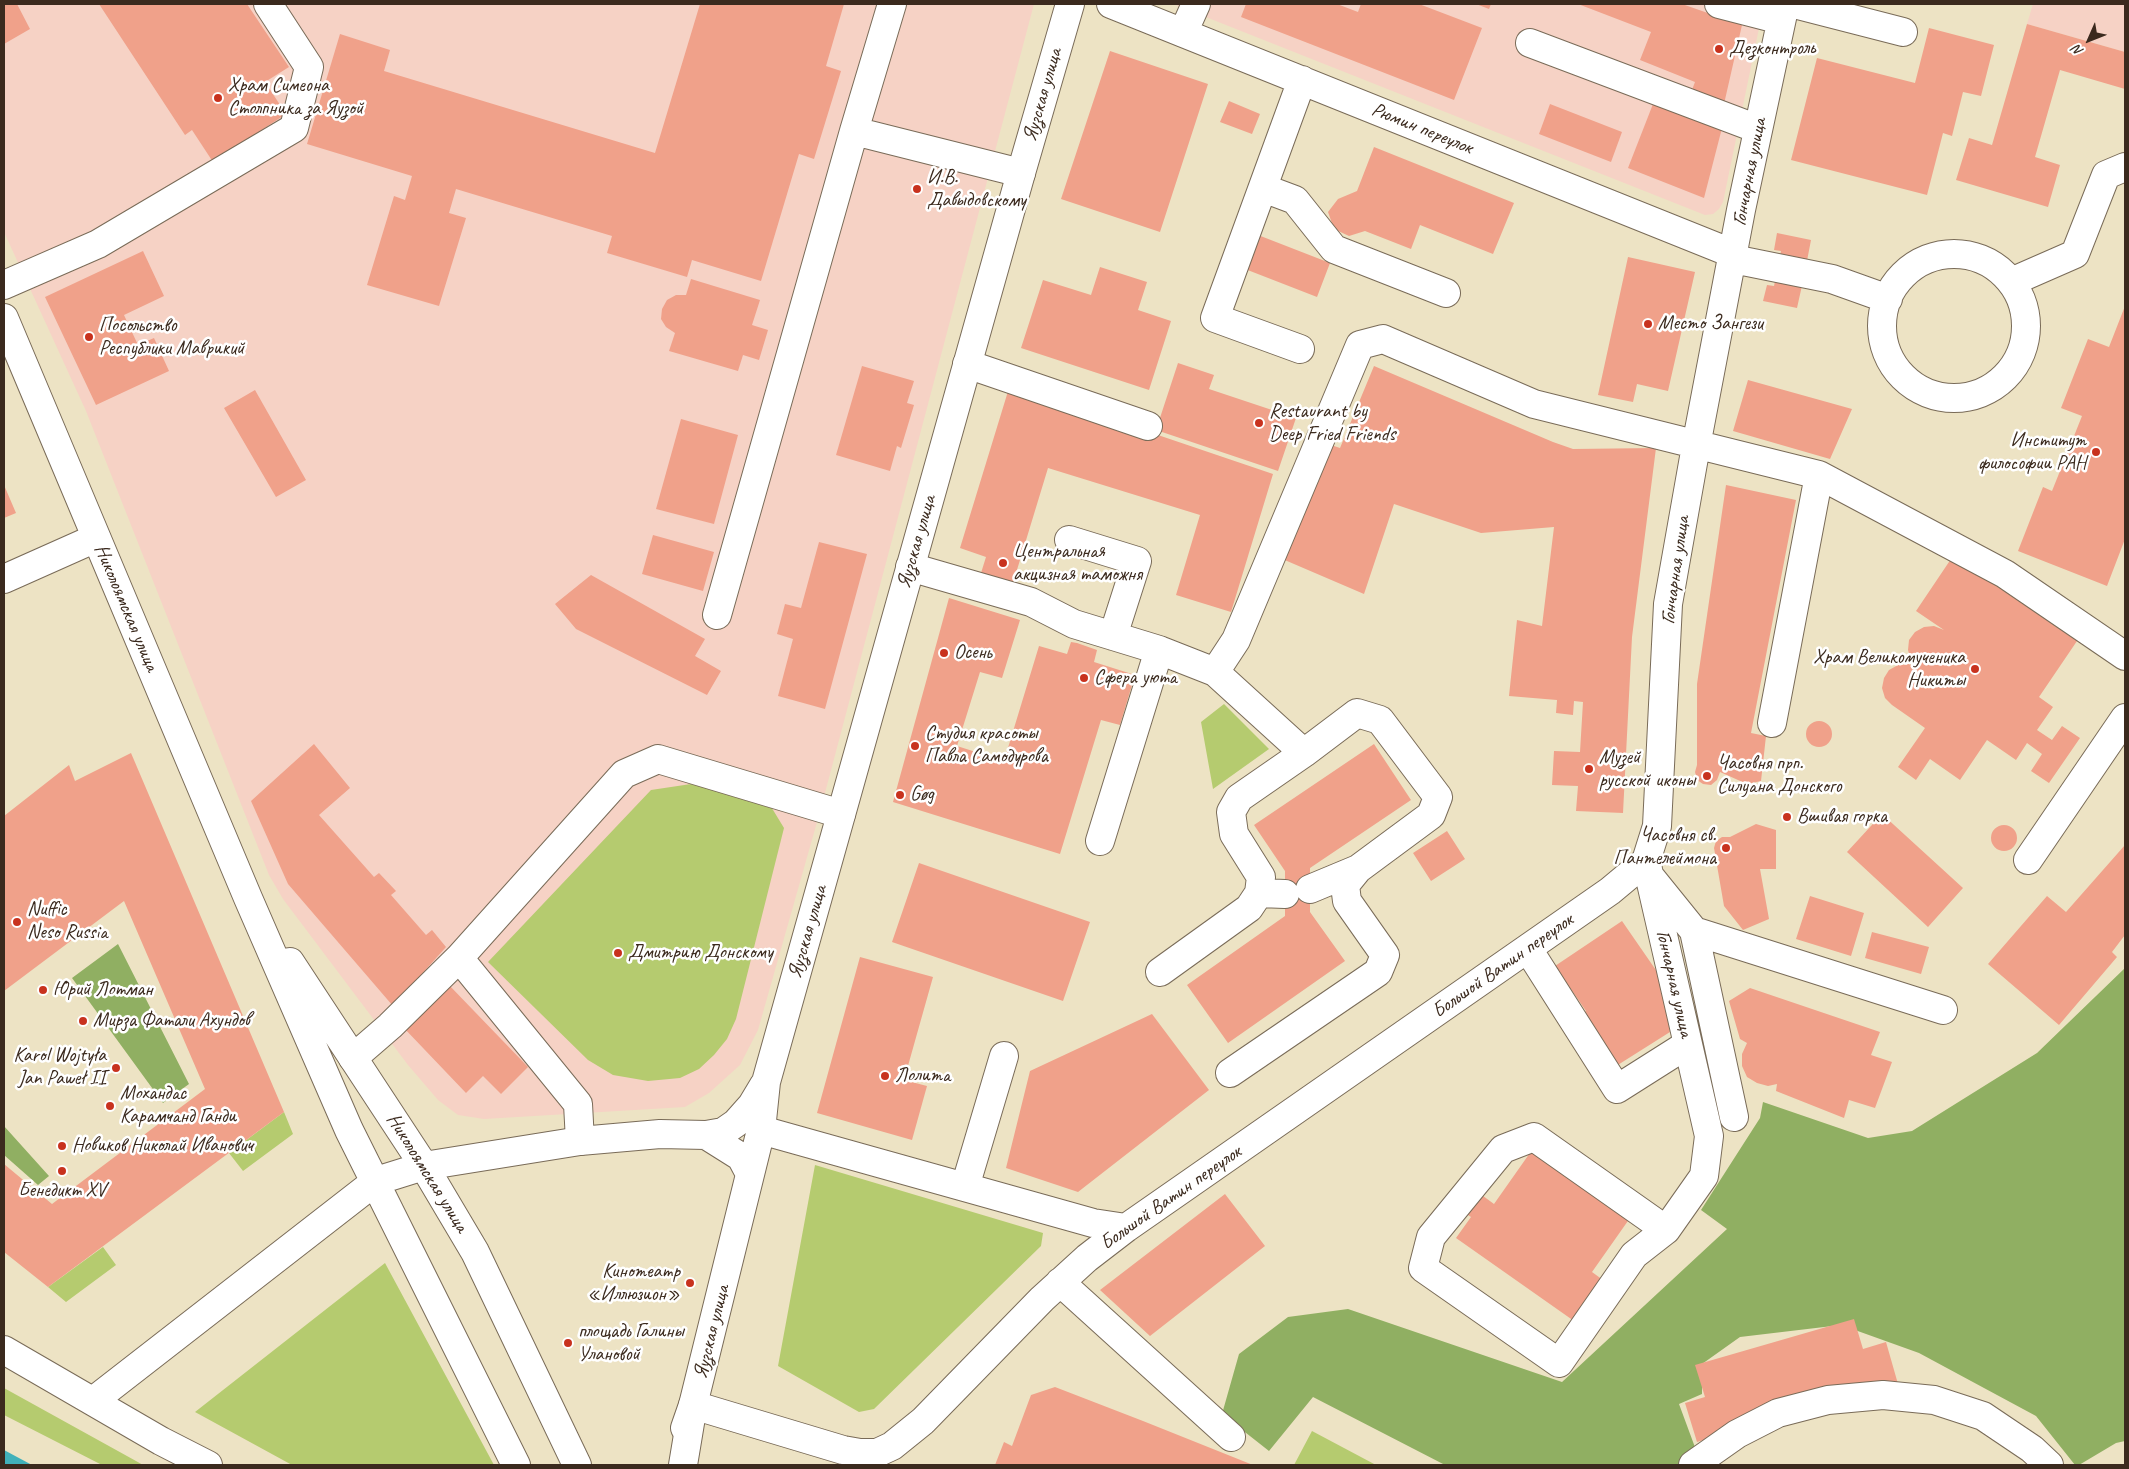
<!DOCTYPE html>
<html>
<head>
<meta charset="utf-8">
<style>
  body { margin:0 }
  #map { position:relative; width:2129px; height:1469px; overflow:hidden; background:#ede3c4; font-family:Caveat,sans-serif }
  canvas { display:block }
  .frame { position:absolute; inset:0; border:5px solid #3b2a1e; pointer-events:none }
  .north { position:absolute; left:2064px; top:15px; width:50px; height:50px; -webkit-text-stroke:4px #fff; paint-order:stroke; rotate:226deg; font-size:14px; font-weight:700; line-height:20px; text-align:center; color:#3b2a1e }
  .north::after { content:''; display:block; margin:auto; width:18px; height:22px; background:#3b2a1e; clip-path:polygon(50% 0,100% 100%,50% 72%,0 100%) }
</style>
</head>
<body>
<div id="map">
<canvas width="2129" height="1469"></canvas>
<div class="frame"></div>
<div class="north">N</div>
</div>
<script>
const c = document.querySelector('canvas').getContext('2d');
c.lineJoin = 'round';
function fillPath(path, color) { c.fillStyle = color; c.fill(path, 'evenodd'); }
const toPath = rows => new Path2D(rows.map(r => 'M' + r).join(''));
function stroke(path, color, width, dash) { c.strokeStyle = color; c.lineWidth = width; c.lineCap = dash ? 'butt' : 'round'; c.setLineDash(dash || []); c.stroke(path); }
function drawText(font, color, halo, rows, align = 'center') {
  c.font = font + ' Caveat,sans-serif'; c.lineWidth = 5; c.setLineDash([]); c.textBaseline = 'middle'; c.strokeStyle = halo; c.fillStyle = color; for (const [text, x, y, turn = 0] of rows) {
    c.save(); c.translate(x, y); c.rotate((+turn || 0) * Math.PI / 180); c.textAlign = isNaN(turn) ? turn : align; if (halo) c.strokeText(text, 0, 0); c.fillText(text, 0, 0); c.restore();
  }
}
fillPath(toPath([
  [4,4,1034,4,821,808,758,1030,740,1065,709,1093,685,1107,484,1119,458,1115,438,1100,408,1065,283,899,269,875,86,411,4,232],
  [1173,4,1764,4,1723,202,1719,209,1713,214,1705,215],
  [2033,4,2125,4,2125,52,2027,24]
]), '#f6d2c5');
fillPath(toPath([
  [1224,704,1269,749,1213,789,1201,722],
  [691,784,770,805,784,828,736,1019,727,1039,714,1055,699,1069,680,1078,648,1081,613,1075,588,1060,488,962,651,790],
  [284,1112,293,1134,243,1171,229,1153],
  [815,1165,1043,1233,1041,1246,874,1409,859,1412,778,1366],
  [103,1247,116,1265,66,1302,48,1287],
  [385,1263,494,1465,292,1465,195,1412],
  [4,1388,136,1461,143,1465,102,1465,4,1415],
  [1312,1431,1376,1465,1294,1465]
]), '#b5cb6f');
fillPath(toPath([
  [118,944,189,1084,163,1103,72,978],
  [2125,968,2125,1441,2116,1443,2079,1465,2075,1465,2036,1416,1919,1353,1841,1325,1740,1337,1702,1364,1702,1394,1679,1404,1696,1450,1677,1465,1445,1465,1313,1397,1269,1451,1222,1414,1239,1354,1288,1317,1348,1309,1562,1382,1727,1229,1701,1210,1760,1118,1763,1102,1868,1138,1912,1131,2037,1053],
  [4,1126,49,1176,38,1185,4,1155]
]), '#90af62');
fillPath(toPath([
  [4,1450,32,1465,4,1465]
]), '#41b1ba');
fillPath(toPath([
  [4,4,17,4,30,29,4,44],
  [99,4,247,4,289,67,265,82,286,114,213,162,192,130,185,135],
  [700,4,844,4,826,66,841,71,814,159,799,154,761,281,692,260,687,277,607,253,612,236,456,189,449,213,466,218,439,306,367,285,394,196,405,200,412,176,307,144,340,34,390,50,384,71,655,153],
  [1246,4,1337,4,1358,12,1361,4,1419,4,1482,28,1454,100,1241,17],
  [1476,4,1491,4,1489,9],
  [1578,4,1682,4,1742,25,1724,104,1692,90,1695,82,1640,60,1651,32],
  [2027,24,2125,52,2125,89,2060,70,2035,157,2060,165,2048,207,1956,180,1969,138,1992,145],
  [1929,28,1994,45,1981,96,1963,92,1952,136,1943,133,1927,195,1791,160,1817,58,1915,83],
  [1110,51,1208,84,1160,232,1061,199],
  [1229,101,1260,114,1252,134,1220,122],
  [1550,104,1622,132,1611,162,1539,134],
  [1653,104,1722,128,1704,198,1628,168],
  [1374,147,1514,203,1493,254,1420,225,1411,249,1365,231,1349,236,1334,229,1328,212,1338,199,1357,191],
  [1777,233,1811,240,1806,266,1779,261,1781,251,1774,250],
  [1258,235,1330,263,1317,297,1245,269],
  [143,251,164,296,124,315,138,345,154,338,169,371,96,405,45,297],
  [1628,257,1695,272,1668,391,1637,384,1633,402,1598,395],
  [1100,267,1147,282,1138,310,1171,321,1149,390,1021,348,1043,280,1091,295],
  [1776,276,1803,281,1797,308,1763,301,1767,285,1774,286],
  [691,279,760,300,752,325,768,330,759,360,743,355,738,371,669,351,675,333,666,327,661,319,662,309,667,300,676,295,686,295],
  [2125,306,2125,539,2107,586,2018,551,2043,487,2052,491,2082,416,2061,408,2088,339,2109,347],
  [1178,363,1214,375,1209,389,1296,418,1278,471,1156,430],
  [862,366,914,381,907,403,914,405,901,448,897,446,890,471,836,455],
  [1374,366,1553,442,1573,449,1656,448,1632,637,1623,813,1576,811,1578,786,1552,785,1554,751,1580,752,1583,702,1574,701,1573,715,1556,713,1557,700,1509,696,1517,620,1542,626,1554,527,1481,533,1394,504,1364,594,1280,558,1328,444,1340,448],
  [1748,380,1852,409,1830,459,1733,431],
  [1009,388,1155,434,1273,474,1231,612,1176,595,1200,515,1048,468,1013,583,981,573,986,557,960,548],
  [255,390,306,480,276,497,224,408],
  [681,419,738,435,714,524,656,509],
  [4,485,16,513,4,518],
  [1726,485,1796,500,1751,733,1766,736,1761,781,1747,784,1720,772,1717,780,1711,785,1703,784,1697,780,1695,772,1697,765,1697,684],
  [653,535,714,552,703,591,642,574],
  [819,542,867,554,825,709,778,696,793,639,777,634,785,604,801,608],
  [1953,556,2077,641,2039,697,2053,707,2037,730,2052,740,2062,726,2080,738,2049,783,2031,771,2042,754,2027,743,2016,760,1987,740,1960,780,1930,759,1916,780,1898,767,1925,728,1892,705,1885,698,1882,688,1884,678,1889,670,1898,665,1909,664,1918,668,1911,660,1908,650,1909,640,1915,632,1924,627,1934,626,1944,630,1916,611],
  [591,575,705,639,695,656,721,671,707,695,576,629,555,604],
  [949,598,1020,620,1002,678,980,672,957,746,1004,761,1039,646,1067,654,1071,642,1077,643,1097,650,1094,662,1135,675,1120,725,1101,720,1060,854,893,802],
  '1806 734a13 13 0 1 1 26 0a13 13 0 1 1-26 0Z',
  [314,744,350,788,319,815,374,877,379,873,396,891,391,895,426,935,432,930,446,947,393,1006,288,884,251,801],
  [1374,744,1411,800,1310,868,1310,912,1345,961,1228,1043,1187,985,1285,916,1285,871,1254,825],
  [131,753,284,1112,48,1287,4,1252,4,1164,52,1204,205,1089,124,901,4,991,4,816,69,765,75,781],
  [1882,814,1963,888,1928,927,1847,852],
  [1756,824,1776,830,1776,869,1760,869,1769,919,1743,930,1724,906,1714,848,1716,841,1722,837,1730,837],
  '1991 838a13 13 0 1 1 26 0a13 13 0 1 1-26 0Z',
  [1447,831,1465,859,1431,881,1413,853],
  [2125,845,2125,935,2112,952,2117,957,2059,1025,1988,964,2047,896,2066,912],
  [919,863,1090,922,1063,1001,892,942],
  [1810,896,1864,913,1851,956,1796,939],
  [1622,921,1660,976,1670,1032,1613,1068,1579,1016,1586,1011,1555,966],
  [1872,932,1929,947,1921,974,1865,958],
  [860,957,933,977,904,1080,927,1086,912,1140,817,1113],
  [448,984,528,1067,501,1094,483,1076,466,1093,403,1027],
  [1750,988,1880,1032,1871,1055,1892,1062,1875,1108,1849,1100,1844,1118,1776,1091,1777,1084,1768,1086,1757,1083,1747,1077,1742,1066,1742,1054,1747,1043,1740,1039,1729,1001],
  [1152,1014,1209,1090,1078,1192,1006,1168,1030,1071],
  [1532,1150,1630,1218,1592,1272,1603,1280,1574,1321,1456,1238,1471,1217,1465,1213,1479,1193,1494,1204],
  [1225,1194,1265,1246,1150,1336,1100,1290],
  [1854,1319,1863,1349,1886,1342,1898,1384,1697,1442,1685,1403,1705,1397,1695,1365],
  [1055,1387,1143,1421,1253,1465,995,1465,1004,1442,1012,1446,1031,1395]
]), '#f0a18a');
const minor = toPath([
  [1111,4,1734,254],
  [1719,4,1781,20],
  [1794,4,1903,32],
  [1183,33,1196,4],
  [1530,43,1758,129],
  [854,131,892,4],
  [1263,188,1295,200,1334,249,1446,293],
  '1882 326a72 72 0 1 1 144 0a72 72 0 1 1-144 0Z',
  [1733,259,1832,279,1888,299],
  [2011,282,2075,254,2106,175,2125,167],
  [4,285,98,244,294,128,309,67,268,4],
  [1300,349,1215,318,1302,80],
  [967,364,1148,426],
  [1819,475,2005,574,2125,656],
  [1069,540,1137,561,1113,636],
  [910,567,1031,602,1074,624,1159,650,1215,672,1236,640,1360,345,1383,339,1534,404,1819,475,1772,723],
  [4,579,96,538],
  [717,615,854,131,1021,173],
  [1215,672,1304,753,1357,713,1380,720,1438,797,1431,815,1358,869,1345,885,1347,901,1385,955,1378,972,1230,1073],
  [1100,841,1159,650],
  [2028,860,2125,718],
  [1652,879,1694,931,1943,1010],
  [1310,889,1358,869],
  [1259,893,1285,894],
  [1694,931,1734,1117],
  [1528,949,1617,1089,1688,1044],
  [1160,972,1249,908,1259,893,1261,877,1234,834,1231,812,1239,798,1304,753],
  [353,1058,390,1026,459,958],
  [761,1130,1093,1223,1126,1228],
  [580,1141,578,1104,459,958,624,774,658,759,841,814],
  [424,1166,475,1252,577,1465],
  [965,1187,1004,1056],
  [1666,1230,1534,1137,1503,1149,1431,1237,1423,1268,1559,1363,1634,1255,1666,1230,1704,1176,1709,1136,1646,861,1657,826,1668,604,1696,446,1741,210,1785,4],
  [1060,1282,1231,1437],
  [685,1428,693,1405,843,1450,860,1453,877,1453,892,1446,923,1421,1042,1299,1087,1258,1126,1228,1610,891,1646,861],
  [1693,1465,1737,1434,1778,1413,1828,1400,1883,1395,1934,1400,1983,1416,2032,1449,2049,1465]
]);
const major = toPath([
  [4,318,248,898,349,1130,516,1465],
  [290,962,424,1166],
  [706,1135,723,1132,736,1123,752,1105,764,1085],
  [4,1350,161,1441,208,1465],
  [93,1401,376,1181,424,1166,580,1141,660,1134,706,1135,741,1157,750,1174],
  [683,1465,693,1405,761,1130,766,1082,1021,173,1070,4]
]);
stroke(minor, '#796b58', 30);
stroke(major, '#796b58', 30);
stroke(minor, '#fff', 28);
stroke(major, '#fff', 28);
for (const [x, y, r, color] of [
  [1719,49,5,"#c8321e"],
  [218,98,5,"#c8321e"],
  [917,189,5,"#c8321e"],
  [1648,324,5,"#c8321e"],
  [89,337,5,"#c8321e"],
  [1259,423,5,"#c8321e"],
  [2096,452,5,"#c8321e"],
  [1003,563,5,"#c8321e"],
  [944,653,5,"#c8321e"],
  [1975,669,5,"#c8321e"],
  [1084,678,5,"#c8321e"],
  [915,746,5,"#c8321e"],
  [1589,769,5,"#c8321e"],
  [1707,776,5,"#c8321e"],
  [900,795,5,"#c8321e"],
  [1787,817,5,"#c8321e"],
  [1726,848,5,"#c8321e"],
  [17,922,5,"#c8321e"],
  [618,953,5,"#c8321e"],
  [43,990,5,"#c8321e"],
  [83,1021,5,"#c8321e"],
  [116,1068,5,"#c8321e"],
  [885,1076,5,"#c8321e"],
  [110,1106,5,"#c8321e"],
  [62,1146,5,"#c8321e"],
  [62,1171,5,"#c8321e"],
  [690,1283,5,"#c8321e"],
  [568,1343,5,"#c8321e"]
]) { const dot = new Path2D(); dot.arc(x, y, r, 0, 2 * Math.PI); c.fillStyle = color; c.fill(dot); stroke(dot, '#fff', 2); }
drawText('20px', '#3b2a1e', '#fff', [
  ["Дезконтроль",1729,49],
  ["Храм Симеона",228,86],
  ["Столпника за Яузой",228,109],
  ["И.В.",927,178],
  ["Давыдовскому",927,201],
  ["Место Зангези",1658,324],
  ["Посольство",99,326],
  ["Республики Маврикий",99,349],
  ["Restaurant by",1269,412],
  ["Deep Fried Friends",1269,435],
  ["Институт",2086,441,"right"],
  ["философии РАН",2086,464,"right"],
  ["Центральная",1013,552],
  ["акцизная таможня",1013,575],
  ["Осень",954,653],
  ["Храм Великомученика",1965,658,"right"],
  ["Никиты",1965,681,"right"],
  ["Сфера уюта",1094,678],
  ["Студия красоты",925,734],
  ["Павла Самодурова",925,757],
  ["Музей",1599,758],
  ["русской иконы",1599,781],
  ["Часовня прп.",1717,764],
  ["Силуана Донского",1717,787],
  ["Gøg",910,795],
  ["Вшивая горка",1797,817],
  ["Часовня св.",1716,836,"right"],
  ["Пантелеймона",1716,859,"right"],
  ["Nuffic",27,910],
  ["Neso Russia",27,933],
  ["Дмитрию Донскому",628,953],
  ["Юрий Лотман",53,990],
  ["Мирза Фатали Ахундов",93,1021],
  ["Karol Wojtyła",106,1056,"right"],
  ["Jan Paweł II",106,1079,"right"],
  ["Лолита",895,1076],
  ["Мохандас",120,1094],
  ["Карамчанд Ганди",120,1117],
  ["Новиков Николай Иванович",72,1146],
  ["Бенедикт XV",62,1191,"center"],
  ["Кинотеатр",680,1272,"right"],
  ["«Иллюзион»",680,1295,"right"],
  ["площадь Галины",578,1332],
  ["Улановой",578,1355]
], 'left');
drawText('20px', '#3b2a1e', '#fff', [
  ["Яузская улица",1043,95,-74],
  ["Рюмин переулок",1422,129,22],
  ["Гончарная улица",1750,172,-79],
  ["Яузская улица",917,542,-74],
  ["Гончарная улица",1676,570,-82],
  ["Николоямская улица",126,608,67],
  ["Яузская улица",808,932,-74],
  ["Большой Ватин переулок",1503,966,-35],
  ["Гончарная улица",1674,984,77],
  ["Николоямская улица",427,1173,58],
  ["Большой Ватин переулок",1171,1198,-35],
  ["Яузская улица",712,1332,-76]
]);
</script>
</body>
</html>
